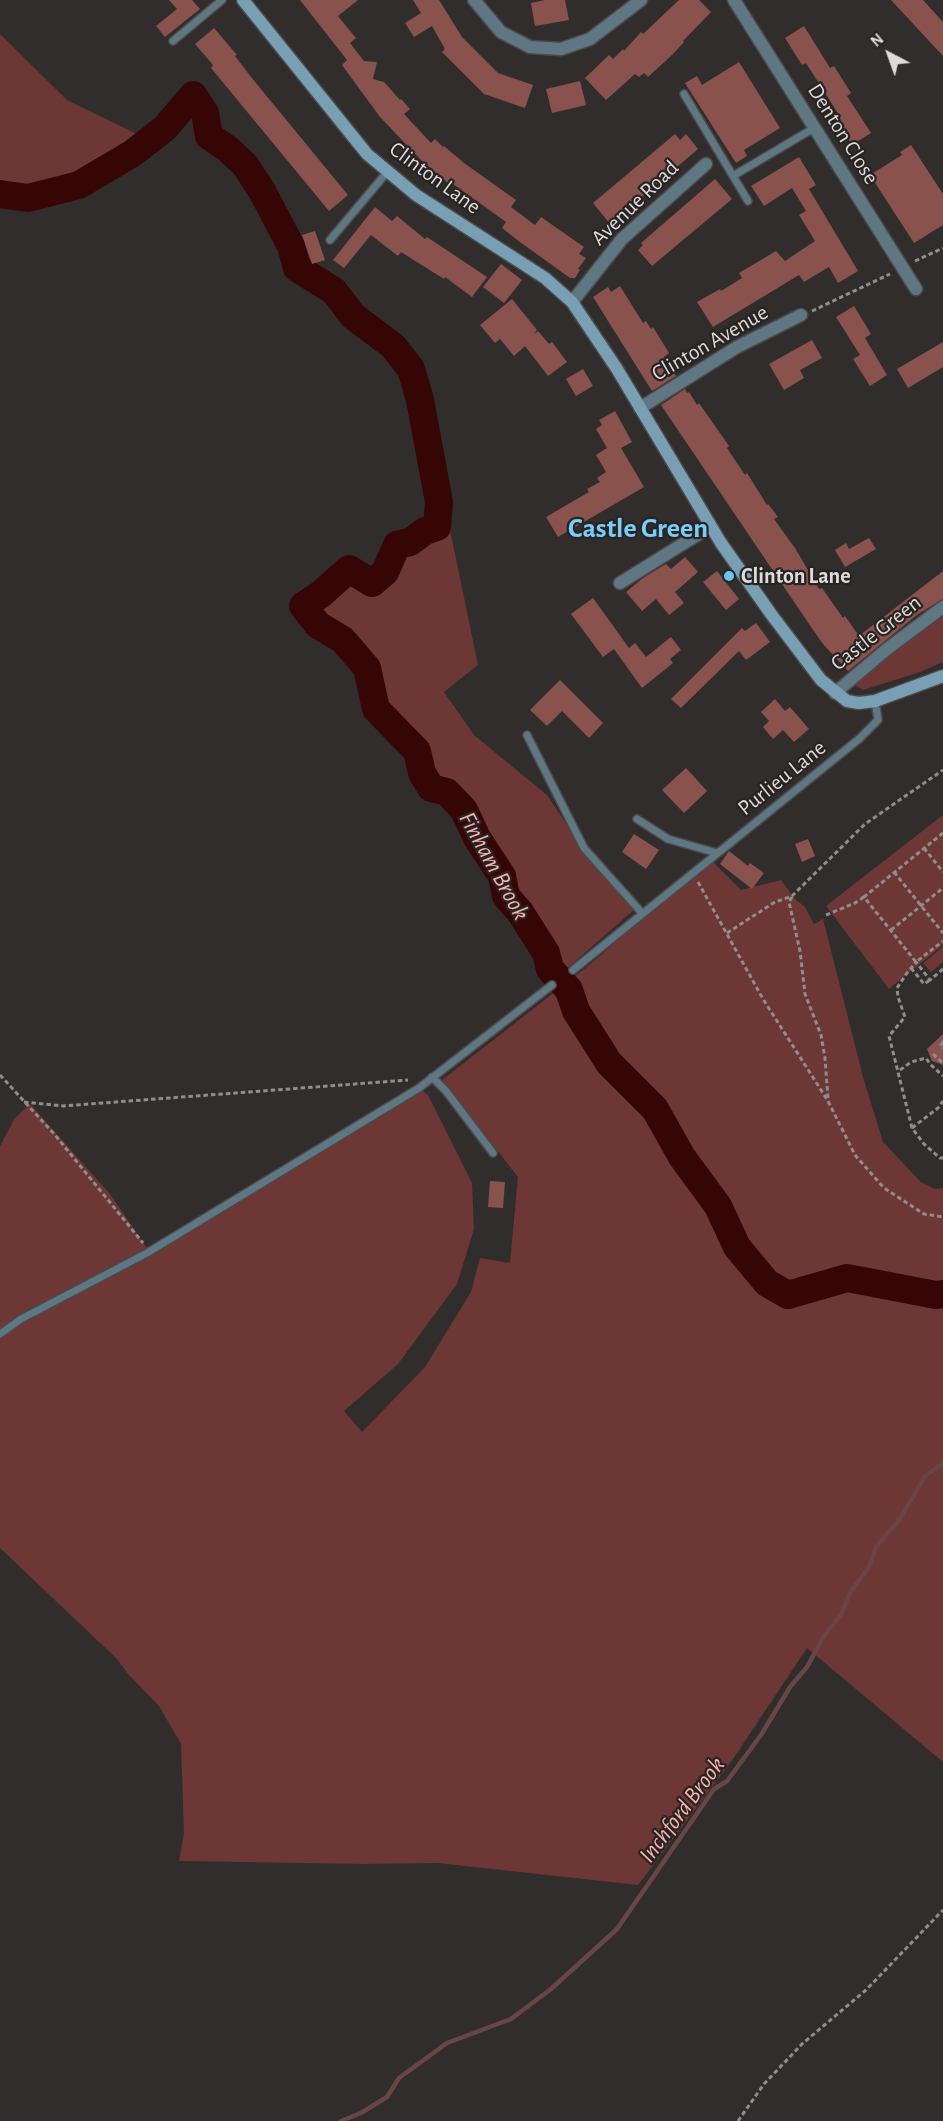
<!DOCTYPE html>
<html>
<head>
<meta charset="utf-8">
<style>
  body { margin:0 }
  #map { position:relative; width:943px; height:2121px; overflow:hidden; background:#322d2d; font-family:"Alegreya Sans",sans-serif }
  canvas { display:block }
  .north { position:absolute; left:859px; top:24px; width:60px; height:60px; -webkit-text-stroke:4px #282423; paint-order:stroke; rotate:319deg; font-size:16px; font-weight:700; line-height:24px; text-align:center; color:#dedbda }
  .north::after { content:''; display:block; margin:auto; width:21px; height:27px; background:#dedbda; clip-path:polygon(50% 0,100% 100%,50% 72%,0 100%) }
</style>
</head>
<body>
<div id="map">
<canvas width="943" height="2121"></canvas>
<div class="north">N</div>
</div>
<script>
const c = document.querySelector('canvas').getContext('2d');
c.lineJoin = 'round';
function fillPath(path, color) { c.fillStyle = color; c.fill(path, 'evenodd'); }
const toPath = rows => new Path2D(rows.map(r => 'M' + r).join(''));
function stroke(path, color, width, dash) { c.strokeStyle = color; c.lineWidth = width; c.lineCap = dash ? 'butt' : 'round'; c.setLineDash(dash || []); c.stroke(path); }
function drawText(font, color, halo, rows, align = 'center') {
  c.font = font + ' "Alegreya Sans",sans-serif'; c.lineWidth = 4.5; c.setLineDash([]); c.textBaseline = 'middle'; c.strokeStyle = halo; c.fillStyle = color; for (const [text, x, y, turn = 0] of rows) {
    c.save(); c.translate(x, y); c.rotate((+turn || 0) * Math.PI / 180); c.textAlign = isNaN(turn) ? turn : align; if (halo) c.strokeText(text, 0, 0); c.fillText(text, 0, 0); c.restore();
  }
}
fillPath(toPath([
  [0,34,67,100,149,140,133,153,79,185,28,198,0,194],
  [437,527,450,530,478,665,444,692,474,735,547,795,585,852,635,909,557,977,550,969,546,953,520,912,506,896,502,876,477,838,464,810,447,792,431,788,422,773,417,751,376,709,367,668,343,640,318,625,303,606,321,594,349,569,372,583,385,572,397,545,410,542,425,531],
  [943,614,943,662,920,672,863,690,853,684,929,621],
  [943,815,943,945,889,989,826,906],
  [711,860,741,890,781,880,795,899,805,907,814,924,823,919,863,1077,883,1142,921,1182,934,1189,943,1188,943,1762,807,1648,733,1759,638,1885,438,1863,364,1864,179,1861,184,1834,181,1744,159,1706,129,1675,117,1659,0,1548,0,1146,15,1118,30,1104,110,1194,149,1251,419,1088,428,1095,472,1183,474,1229,457,1284,398,1364,344,1411,362,1432,425,1367,471,1292,480,1258,510,1263,518,1177,442,1080,588,966],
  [943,947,943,962,931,972,923,963]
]), '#6c3734');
stroke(toPath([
  [341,2121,361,2113,387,2097,399,2078,447,2043,511,2019,551,1989,617,1929,714,1789,727,1781,761,1735,790,1687,807,1667,824,1636,841,1614,850,1593,869,1567,876,1547,899,1520,926,1475,942,1464,943,1461]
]), '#684646', 4.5);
stroke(toPath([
  [0,194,28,198,79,185,133,153,165,128,193,95,205,113,209,136,228,149,245,165,262,191,291,246,297,268,334,291,353,316,393,346,411,369,420,400,439,502,437,527,425,531,410,542,397,545,385,572,372,583,349,569,321,594,303,606,318,625,343,640,367,668,376,709,417,751,422,773,431,788,447,792,464,810,477,838,502,876,506,896,520,912,546,953,550,969,569,990,576,1011,609,1063,655,1109,682,1157,718,1206,737,1247,767,1283,788,1295,847,1278,936,1295,943,1294]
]), '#360607', 28);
fillPath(toPath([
  [169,0,192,0,200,9,165,37,156,26,177,9],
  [300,0,358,0,338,16,356,38,350,43,364,61,377,62,373,79,384,82,400,100,401,99,410,109,404,114,431,143,435,139,443,147,444,146,464,163,516,200,511,207,535,225,541,217,584,247,579,254,586,258,578,269,580,270,575,278,570,278,520,242,502,228,506,222,449,181,448,183,422,161,380,117,342,65,347,60],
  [413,0,439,0,462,37,498,73,533,85,525,108,484,94,442,52,445,49,432,26,414,37,405,23,421,13],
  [545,0,565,0,569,20,535,26,531,3],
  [679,0,699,0,711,12,683,41,684,42,672,55,648,77,644,73,639,77,635,74,606,100,585,78,609,55,613,59,623,49,624,51,641,32,643,34],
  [891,0,923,0,943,22,943,56],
  [804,26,830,68,834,66,851,93,847,96,871,133,852,145,835,118,839,115,806,63,802,65,785,38],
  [214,28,237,55,235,56,251,77,348,195,329,211,211,68,213,65,195,44],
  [739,62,780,128,744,150,747,156,736,163,685,83,697,76,702,85],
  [580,81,586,105,552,113,546,89],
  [675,134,680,140,686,134,698,149,610,224,593,203],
  [911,145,943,194,943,225,914,243,870,175,902,155,900,152],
  [799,157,816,185,809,189,858,271,838,283,829,267,804,282,799,275,713,327,697,302,720,289,721,291,742,278,739,273,776,251,785,261,815,241,799,215,806,211,792,188,764,206,751,186],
  [715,179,732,199,652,266,638,250,643,245,641,243],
  [375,207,392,221,397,216,425,239,427,237,487,277,472,297,445,277,444,279,401,252,398,256,371,235,344,268,333,260],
  [315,231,325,260,312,264,302,235],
  [501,264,522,280,504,303,483,287],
  [620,286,643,323,646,321,651,329,653,327,669,353,664,357,676,376,652,391,593,297,608,287,611,292],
  [512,299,537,330,534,334,538,331,549,344,552,342,567,362,548,376,525,346,514,356,500,339,495,343,480,325],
  [854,306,871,334,865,338,887,375,870,386,853,359,860,355,836,317],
  [812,340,822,358,800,370,804,378,784,390,769,364],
  [943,342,943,367,908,388,897,369],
  [583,369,593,386,576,396,566,379],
  [685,389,687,393,689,392,697,405,699,403,729,446,727,448,745,475,747,473,767,505,768,504,778,517,774,519,795,548,819,589,822,588,843,618,845,616,859,636,943,571,943,599,918,614,848,671,823,644,809,624,661,405],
  [615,411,632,442,621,448,644,487,558,537,546,517,589,492,587,489,600,482,597,478,606,472,596,455,607,448,596,429,602,425,599,420],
  [869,538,876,549,845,567,835,550,846,543,849,549],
  [685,557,698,572,675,592,684,603,669,615,656,599,642,611,626,592,643,578,666,564,671,569],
  [717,571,739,599,726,610,703,582],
  [593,598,629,648,635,643,646,657,671,637,681,650,670,659,673,663,642,688,614,649,603,657,571,614],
  [756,623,770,642,746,660,739,651,681,708,671,699,742,628,745,631],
  [560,680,603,723,589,738,562,711,547,726,530,710],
  [775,699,785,711,790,707,809,729,794,742,783,730,773,739,763,727,769,721,761,712],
  [686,768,707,791,684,813,662,790],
  [634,834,659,850,646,869,622,852],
  [808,839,815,856,802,862,795,844],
  [729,851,748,866,750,863,764,873,752,889,720,864],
  [943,1034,943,1065,932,1061,927,1049],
  [490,1181,505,1182,503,1208,488,1207]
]), '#89524d');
const lane = toPath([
  [173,41,222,0],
  [684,94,748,201],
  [733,176,814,128],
  [330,240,388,171],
  [527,735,584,848,642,913],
  [637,819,668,839,717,853],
  [573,970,859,739,878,720,875,701],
  [432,1077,446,1091,493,1153],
  [0,1334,21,1319,147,1253,419,1088,552,985]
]);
const street = toPath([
  [474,0,501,32,530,47,561,49,590,39,641,0],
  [734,0,916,289],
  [572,302,622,239,706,164],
  [640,408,737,347,801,315],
  [620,583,710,527],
  [835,693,887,649,943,607]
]);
const secondary = toPath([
  [243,0,367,154,416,195,545,278,572,302,617,369,721,543,771,614,821,680,847,701,859,703,875,701,943,676]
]);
stroke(lane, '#4e4949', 10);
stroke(street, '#4e4949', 15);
stroke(secondary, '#4e4949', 15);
stroke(toPath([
  [915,261,943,248],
  [812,311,890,274],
  [943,833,864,897,916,962,943,941],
  [924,848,943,872],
  [894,872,943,933],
  [698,882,763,999,828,1101,855,1155,884,1188,924,1214,943,1217],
  [792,897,789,902,800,951,805,994,821,1035,825,1058,828,1098],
  [826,915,855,903,864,897],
  [891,930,943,888],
  [727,933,775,902,792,896,865,824,943,770],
  [911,968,924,984,930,980],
  [943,969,930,980,916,962,907,973,897,988,898,997,905,1017,889,1036,912,1128,924,1144,940,1158,943,1158],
  [943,1042,940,1046,943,1048],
  [933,1054,943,1063],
  [900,1070,911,1062,926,1058,930,1064,943,1076],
  [0,1075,55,1135,143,1243],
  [24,1102,63,1106,408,1080],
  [912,1128,938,1108,943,1101],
  [738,2121,764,2084,802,2044,866,1990,943,1910]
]), '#908d8c', 3, [4.5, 3]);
stroke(lane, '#5f7783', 7);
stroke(street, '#5f7783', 12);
stroke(secondary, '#789fb3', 12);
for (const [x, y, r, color] of [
  [729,576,6,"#67c4f0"]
]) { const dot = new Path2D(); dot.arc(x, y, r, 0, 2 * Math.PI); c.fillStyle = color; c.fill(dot); stroke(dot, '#282423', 2); }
drawText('22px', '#dedbda', '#282423', [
  ["Denton Close",843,134,58],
  ["Clinton Lane",435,178,36],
  ["Avenue Road",635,203,-44],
  ["Clinton Avenue",710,343,-30],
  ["Castle Green",876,633,-38],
  ["Purlieu Lane",782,778,-39]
]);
drawText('bold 22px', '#dedbda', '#282423', [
  ["Clinton Lane",741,576]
], 'left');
drawText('italic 24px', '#fab3ac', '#282423', [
  ["Finham Brook",494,866,61],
  ["Inchford Brook",682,1810,-53]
]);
drawText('bold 28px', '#79cdf6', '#282423', [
  ["Castle Green",638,529]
]);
</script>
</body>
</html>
